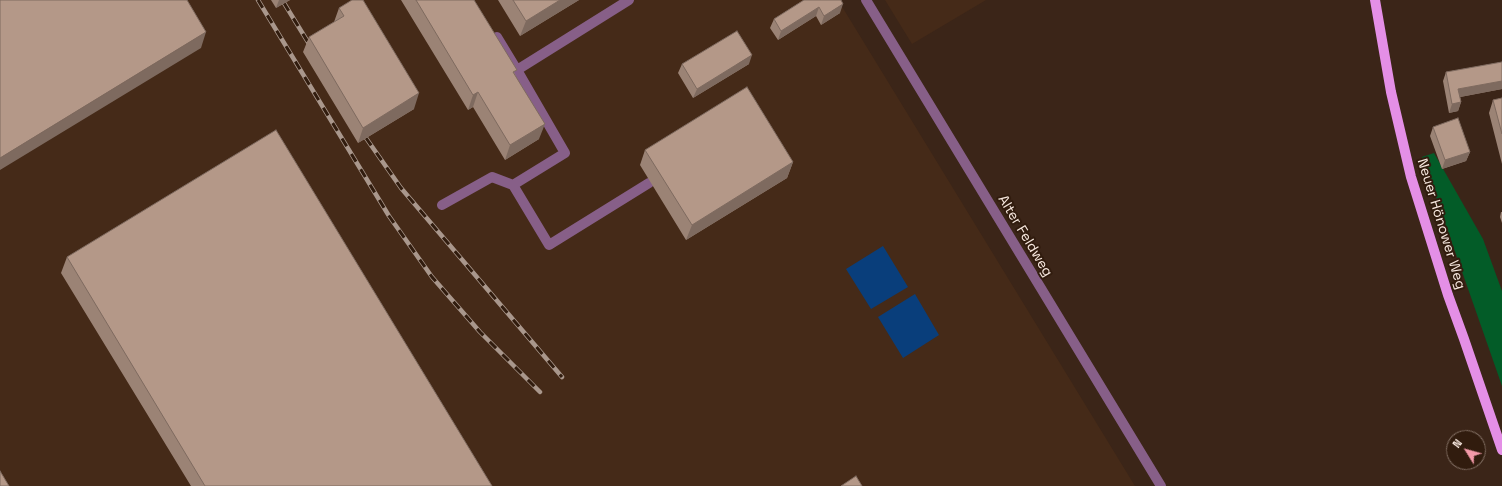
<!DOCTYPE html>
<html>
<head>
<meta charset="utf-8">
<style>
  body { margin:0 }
  #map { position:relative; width:1502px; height:486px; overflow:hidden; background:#3b2518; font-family:"Space Grotesk",sans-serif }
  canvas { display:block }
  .north { position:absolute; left:1446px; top:430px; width:40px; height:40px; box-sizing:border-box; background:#311c0e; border:1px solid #816e62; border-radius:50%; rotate:307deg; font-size:11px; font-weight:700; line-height:16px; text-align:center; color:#f8e9e0 }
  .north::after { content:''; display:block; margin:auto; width:14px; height:18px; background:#f39aa9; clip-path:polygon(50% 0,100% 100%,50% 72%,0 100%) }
</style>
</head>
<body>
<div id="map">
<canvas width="1502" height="486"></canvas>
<div class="north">N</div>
</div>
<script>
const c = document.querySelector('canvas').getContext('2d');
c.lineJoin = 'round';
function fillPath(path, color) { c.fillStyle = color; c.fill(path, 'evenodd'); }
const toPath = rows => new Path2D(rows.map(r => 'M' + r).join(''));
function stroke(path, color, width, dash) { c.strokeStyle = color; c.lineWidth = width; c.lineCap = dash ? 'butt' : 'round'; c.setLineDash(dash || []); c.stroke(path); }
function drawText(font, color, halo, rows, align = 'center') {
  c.font = font + ' "Space Grotesk",sans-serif'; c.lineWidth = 4; c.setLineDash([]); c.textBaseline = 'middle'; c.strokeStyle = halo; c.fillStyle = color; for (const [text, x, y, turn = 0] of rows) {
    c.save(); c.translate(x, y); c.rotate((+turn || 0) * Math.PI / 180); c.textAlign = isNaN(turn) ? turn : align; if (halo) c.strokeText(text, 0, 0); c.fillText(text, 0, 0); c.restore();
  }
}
fillPath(toPath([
  [0,0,838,0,1135,486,0,486],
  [885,0,986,0,912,44]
]), '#452a18');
fillPath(toPath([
  [1434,153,1483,239,1502,291,1502,386,1422,157]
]), '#035c28');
fillPath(toPath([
  [883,246,908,287,871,309,846,269],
  [915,294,939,335,903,358,878,317]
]), '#093e7b');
stroke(toPath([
  [866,0,1161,486],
  [497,37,517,70,629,0],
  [513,185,549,245,649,183],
  [442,205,492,177,513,185,565,153,517,70]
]), '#875f88', 10);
stroke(toPath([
  [1375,0,1391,92,1411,177,1448,295,1464,339,1502,450]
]), '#e48fe6', 10);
const rail = toPath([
  [258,0,389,216,432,277,480,332,540,392],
  [284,3,311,47],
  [366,138,401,188,562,377]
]);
stroke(rail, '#a9978c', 4.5);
stroke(rail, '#311c0e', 3, [9]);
fillPath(toPath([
  [271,0,290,0,276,8],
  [401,0,474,0,515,74,539,139,505,160,473,107,468,110],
  [498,0,579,0,520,36],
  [804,0,840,13,821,25,816,16,778,40,770,28,774,19],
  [339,8,414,109,358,143,303,52,309,37,334,22],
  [1502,62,1502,89,1460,97,1461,102,1458,111,1449,113,1443,81,1446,72],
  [682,64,749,64,693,98,678,73],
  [1502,98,1502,164,1489,113,1493,100],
  [1433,127,1470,152,1466,161,1442,169,1430,136],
  [645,150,793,162,787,178,686,240,640,165],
  [1501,212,1502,212,1502,223,1500,217],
  [67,257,492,486,191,486,61,273]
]), '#9b8375');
fillPath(toPath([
  [279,0,290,0,276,8],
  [560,0,579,0,520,36,526,21],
  [843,4,840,13,821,25,824,16],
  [819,7,816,16,778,40,781,31],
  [206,32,201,48,0,170,0,158],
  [752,55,749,64,693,98,697,89],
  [1502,81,1502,89,1455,98,1458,89],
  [478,92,473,107,468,110,473,95],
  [419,93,414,109,358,143,363,128],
  [1461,102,1458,111,1449,113,1452,104],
  [545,124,539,139,505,160,510,145],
  [1470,152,1466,161,1442,169,1445,160],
  [793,162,787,178,686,240,692,225]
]), '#7e6a5f');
const building = toPath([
  [0,0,187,0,206,32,0,158,0,0],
  [352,0,363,0,419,93,363,128,309,37,344,16,339,8,352,0],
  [416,0,474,0,517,70,513,72,545,124,510,145,478,92,473,95,416,0],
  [513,0,560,0,526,21,513,0],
  [804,0,841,0,843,4,824,16,819,7,781,31,774,19,804,0],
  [737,31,752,55,697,89,682,64,737,31],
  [1502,62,1502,81,1458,89,1461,102,1452,104,1446,72,1502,62],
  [747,87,793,162,692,225,645,150,747,87],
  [1502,98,1502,134,1493,100,1502,98],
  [1458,118,1470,152,1445,160,1433,127,1458,118],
  [276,130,492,486,205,486,67,257,276,130],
  [0,471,9,486,0,486,0,471],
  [856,476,862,486,841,486,856,476]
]);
fillPath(building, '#b49888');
stroke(building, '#7e6a5f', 1);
drawText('14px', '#f8e9e0', '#311c0e', [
  ["Neuer Hönower Weg",1441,224,73],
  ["Alter Feldweg",1025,236,59]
]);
</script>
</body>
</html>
